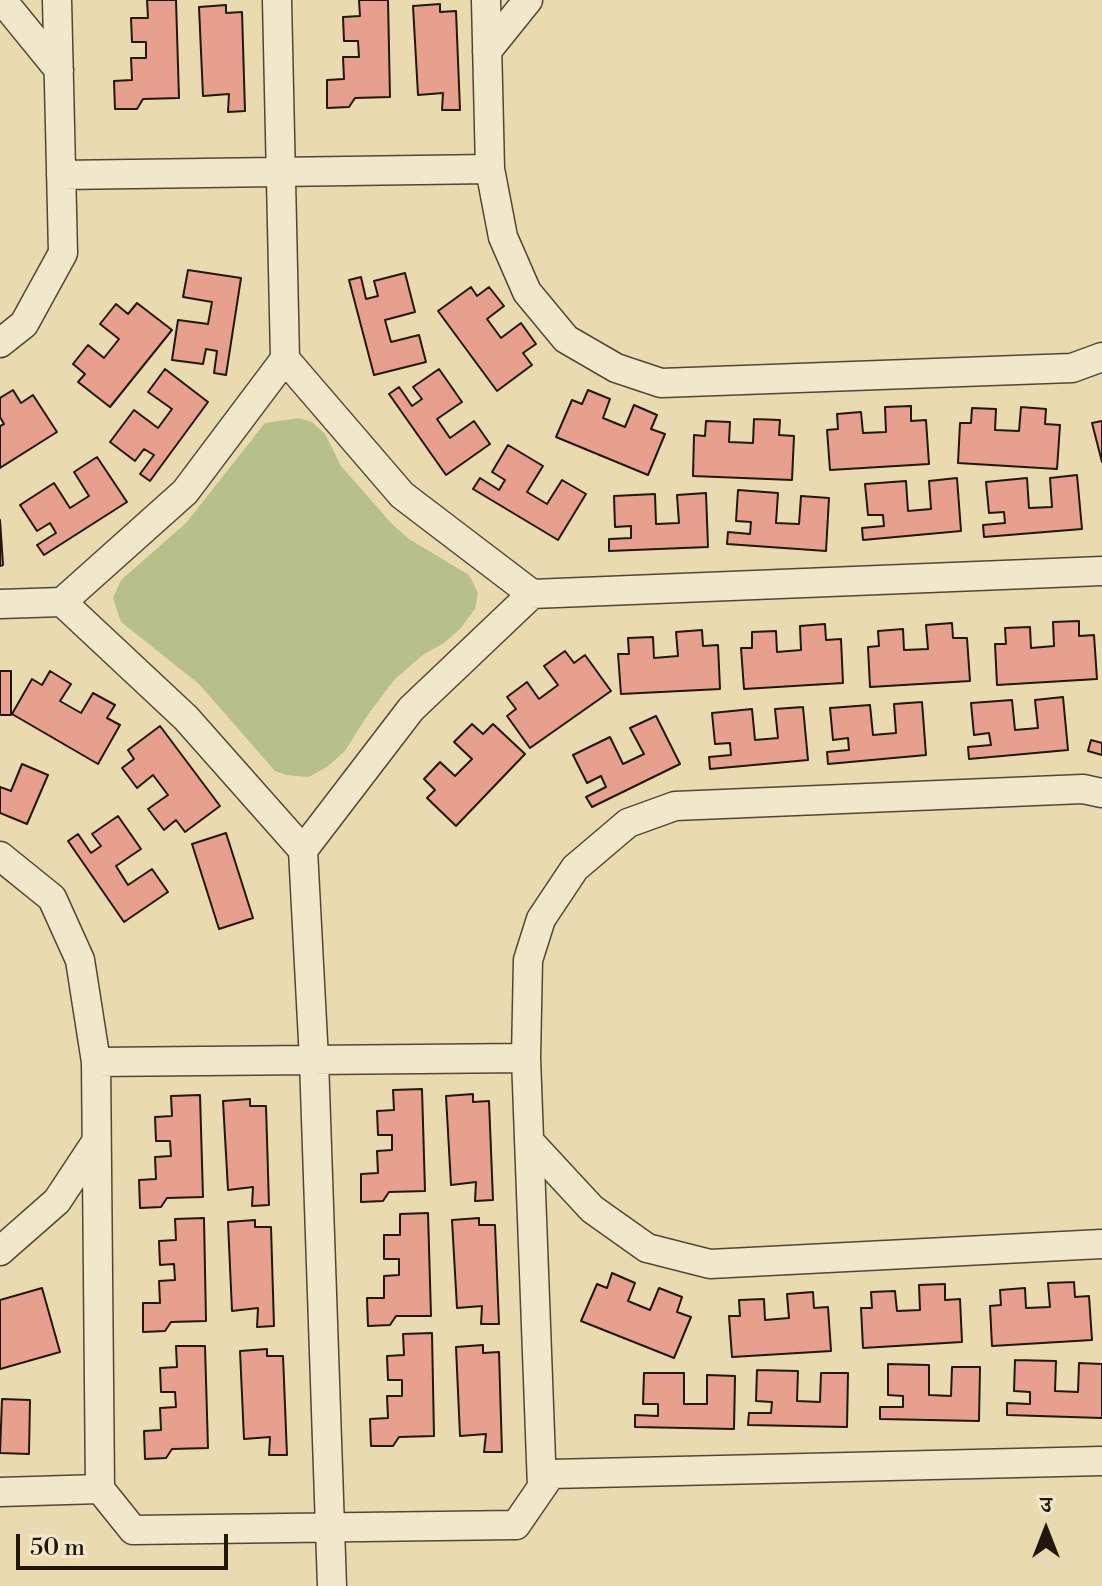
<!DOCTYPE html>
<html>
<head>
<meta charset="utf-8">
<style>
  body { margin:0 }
  #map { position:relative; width:1102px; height:1586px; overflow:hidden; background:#eadaaf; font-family:"Libre Bodoni","Noto Serif Devanagari",serif }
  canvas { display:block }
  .north { position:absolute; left:1006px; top:1490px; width:80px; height:80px; -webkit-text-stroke:6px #f1e7cb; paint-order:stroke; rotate:0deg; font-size:22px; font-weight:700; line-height:32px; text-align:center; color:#21160a }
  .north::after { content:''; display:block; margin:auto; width:28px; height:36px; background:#21160a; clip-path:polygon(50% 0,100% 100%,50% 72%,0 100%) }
  .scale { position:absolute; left:16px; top:1534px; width:212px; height:36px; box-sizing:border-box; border:4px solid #21160a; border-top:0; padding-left:10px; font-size:24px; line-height:28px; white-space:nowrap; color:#21160a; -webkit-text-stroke:6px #f1e7cb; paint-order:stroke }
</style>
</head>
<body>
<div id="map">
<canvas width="1102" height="1586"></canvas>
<div class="north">उ</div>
<div class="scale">50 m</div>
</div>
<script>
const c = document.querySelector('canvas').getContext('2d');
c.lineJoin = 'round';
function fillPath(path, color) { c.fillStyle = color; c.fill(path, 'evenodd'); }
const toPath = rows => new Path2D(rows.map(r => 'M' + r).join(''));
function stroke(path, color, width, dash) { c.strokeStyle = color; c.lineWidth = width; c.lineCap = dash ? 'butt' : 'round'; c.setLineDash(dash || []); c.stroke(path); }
fillPath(toPath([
  [299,418,312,422,325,434,341,466,392,524,409,539,469,575,478,593,475,609,461,628,444,643,424,654,394,680,367,716,345,751,327,767,309,777,286,775,275,771,199,684,121,622,113,598,121,580,186,523,265,423]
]), '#b7c08b');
const building = toPath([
  [147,0,176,0,179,98,143,99,137,109,115,109,114,81,132,80,131,58,146,58,146,42,132,42,131,18,148,18,147,0],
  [359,0,388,0,390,97,355,98,349,107,327,108,327,80,344,79,343,57,359,57,358,41,344,41,343,17,360,16,359,0],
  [440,4,440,12,456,11,460,110,442,110,443,93,418,95,413,6,440,4],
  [226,5,226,13,242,12,245,111,228,112,229,94,203,96,199,7,226,5],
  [188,270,241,278,226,375,214,373,217,351,206,349,203,364,172,360,178,320,208,324,212,302,183,297,188,270],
  [405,273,415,312,385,320,391,342,419,335,426,362,374,375,349,280,361,277,366,299,378,296,374,281,405,273],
  [471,287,477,296,489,287,504,306,487,319,501,338,521,323,536,344,523,353,532,365,497,391,438,311,471,287],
  [137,303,172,330,110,407,78,382,85,374,73,364,88,345,104,358,119,339,100,324,116,304,128,314,137,303],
  [165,369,208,402,150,481,140,474,154,455,144,449,135,461,110,442,134,410,158,428,172,409,148,392,165,369],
  [439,369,462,402,437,419,450,438,474,421,490,444,446,475,389,394,399,387,412,406,422,399,413,387,439,369],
  [13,390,21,403,33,395,57,432,0,468,0,426,4,424,0,417,0,398,13,390],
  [588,390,610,399,603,418,625,427,634,405,657,415,651,429,665,434,648,475,556,437,572,400,582,404,588,390],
  [911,406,911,421,926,420,929,464,830,470,827,430,838,429,837,414,861,412,863,433,886,432,885,407,911,406],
  [1021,407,1046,409,1045,424,1060,425,1057,469,958,463,960,423,971,423,972,408,996,409,995,430,1019,431,1021,407],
  [754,419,780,420,779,435,794,436,792,480,693,476,694,435,705,436,706,421,730,422,729,442,753,443,754,419],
  [1102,421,1102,462,1092,423,1102,421],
  [508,445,543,466,527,492,547,504,562,480,586,494,558,540,473,489,480,478,499,490,505,480,492,472,508,445],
  [97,457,127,502,44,555,37,545,56,533,50,523,37,531,20,505,54,483,70,508,89,496,74,472,97,457],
  [1077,475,1082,529,984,537,983,525,1005,523,1004,512,989,513,986,482,1027,478,1029,508,1052,507,1050,478,1077,475],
  [957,478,961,531,863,540,862,528,884,526,883,515,868,515,865,484,906,481,908,511,931,509,929,481,957,478],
  [738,490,778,493,776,523,799,524,801,496,829,498,826,551,727,544,728,532,750,534,751,522,736,521,738,490],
  [706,493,708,547,609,551,609,539,631,538,631,526,615,527,614,496,655,494,656,524,679,523,677,495,706,493],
  [0,520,3,565,0,566,0,520],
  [1079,621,1079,636,1094,635,1097,679,997,685,995,644,1006,644,1005,628,1030,627,1031,648,1054,646,1053,622,1079,621],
  [952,623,953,638,967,638,970,681,870,687,868,647,879,646,878,631,903,629,904,650,928,649,926,625,952,623],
  [825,624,826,640,841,639,843,683,744,689,741,648,752,648,752,632,776,631,777,652,801,650,800,626,825,624],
  [702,630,703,646,718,645,720,689,621,694,618,654,629,654,628,638,653,637,654,658,678,656,676,632,702,630],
  [565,651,574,663,585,655,611,691,530,748,507,716,516,709,507,697,527,682,539,699,558,685,544,666,565,651],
  [0,671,11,671,11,715,0,715,0,671],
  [50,671,71,684,60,701,81,713,93,693,115,705,107,718,120,725,98,764,12,714,32,679,42,685,50,671],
  [1063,697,1068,750,969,759,968,747,991,745,989,733,974,735,971,703,1012,700,1015,730,1038,728,1035,700,1063,697],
  [922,702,926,755,828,764,827,752,849,750,848,738,833,740,830,708,870,705,873,735,896,733,894,704,922,702],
  [803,707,808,760,710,769,709,757,731,755,730,743,715,744,712,713,752,709,755,740,778,738,775,709,803,707],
  [656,716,680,764,592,807,586,797,606,787,601,776,587,783,573,755,610,737,623,764,644,754,630,728,656,716],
  [472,724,483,734,493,724,525,754,456,826,427,798,435,790,424,779,440,762,455,776,472,759,454,742,472,724],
  [160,726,220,806,185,832,176,820,164,830,148,809,168,795,153,775,137,788,122,768,134,759,128,750,160,726],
  [1091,740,1102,743,1102,755,1088,751,1091,740],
  [22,764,48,775,27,824,0,813,0,787,11,791,22,764],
  [118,816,141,849,116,866,128,885,152,869,168,892,124,922,68,841,78,834,91,853,101,846,92,834,118,816],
  [226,833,253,918,219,929,192,844,226,833],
  [422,1089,425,1191,389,1192,383,1201,361,1202,361,1174,378,1173,377,1151,392,1150,392,1135,378,1135,377,1111,394,1110,393,1090,422,1089],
  [473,1094,473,1102,489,1101,493,1200,475,1201,476,1182,451,1185,446,1096,473,1094],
  [200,1095,203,1197,167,1198,161,1207,140,1208,139,1180,156,1179,155,1157,171,1156,170,1141,156,1141,155,1117,172,1116,171,1096,200,1095],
  [250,1099,250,1106,266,1106,269,1205,252,1206,253,1187,228,1190,223,1101,250,1099],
  [428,1213,431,1316,396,1316,390,1325,368,1326,367,1298,384,1298,384,1276,399,1275,399,1259,384,1259,384,1235,400,1235,400,1214,428,1213],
  [204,1218,206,1321,171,1322,165,1331,143,1332,143,1303,160,1303,159,1281,175,1280,174,1264,160,1265,159,1241,176,1240,175,1219,204,1218],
  [479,1218,479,1225,495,1225,499,1324,481,1324,482,1306,457,1308,452,1220,479,1218],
  [255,1220,255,1227,271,1227,274,1326,257,1327,258,1308,232,1311,228,1222,255,1220],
  [612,1273,635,1283,628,1301,650,1310,659,1288,682,1297,677,1312,691,1317,674,1358,581,1321,597,1284,607,1288,612,1273],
  [1074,1282,1075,1297,1089,1296,1092,1340,992,1346,990,1306,1001,1305,1000,1290,1025,1288,1026,1308,1050,1307,1048,1283,1074,1282],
  [945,1284,945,1300,960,1299,962,1342,863,1348,861,1308,872,1308,871,1292,895,1291,897,1311,920,1310,919,1285,945,1284],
  [42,1288,60,1352,0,1369,0,1300,42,1288],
  [813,1292,814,1308,828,1307,831,1351,732,1357,729,1316,740,1316,739,1300,764,1299,765,1320,789,1318,787,1294,813,1292],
  [432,1333,434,1436,399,1437,393,1446,371,1446,370,1419,388,1418,387,1396,402,1396,402,1380,388,1380,387,1356,404,1355,403,1334,432,1333],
  [483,1345,483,1353,499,1352,502,1452,484,1452,486,1434,460,1436,456,1347,483,1345],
  [176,1346,205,1346,208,1448,172,1449,166,1458,145,1459,144,1431,161,1430,160,1408,176,1407,175,1392,161,1392,160,1368,177,1367,176,1346],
  [267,1349,267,1356,283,1356,287,1455,269,1455,270,1437,244,1439,240,1351,267,1349],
  [1015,1360,1056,1361,1055,1391,1078,1392,1079,1363,1102,1364,1102,1418,1007,1415,1007,1403,1030,1404,1030,1392,1014,1391,1015,1360],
  [888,1364,929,1365,929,1395,951,1396,952,1367,980,1367,979,1421,880,1419,880,1407,903,1407,903,1396,888,1395,888,1364],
  [757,1370,798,1371,797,1401,820,1402,821,1373,848,1373,847,1427,748,1425,749,1413,771,1413,772,1402,756,1401,757,1370],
  [644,1373,684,1373,684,1404,707,1404,707,1375,735,1376,734,1429,635,1427,635,1415,658,1416,658,1404,643,1404,644,1373],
  [2,1399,30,1400,29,1454,0,1453,2,1399]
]);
fillPath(building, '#e7a08e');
stroke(building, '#21160a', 2);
const minor = toPath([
  [2,0,59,70],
  [486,0,490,169,503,237,527,292,566,339,616,368,661,383,1072,368,1102,357],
  [487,51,528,0],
  [61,175,490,169],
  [0,343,24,324,63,253,57,0],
  [285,359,402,495,532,594,1102,571],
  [62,602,186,718,303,850,314,1060,332,1586],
  [0,604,62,602,185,492,285,359,277,0],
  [303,850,411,709,532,594],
  [0,856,52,898,80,960,96,1062,100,1489,133,1530,516,1525,551,1474,1102,1461],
  [96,1062,526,1058],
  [529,1141,592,1209,647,1248,710,1264,1102,1244],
  [0,1251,57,1201,96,1142],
  [542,1487,526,1058,528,960,541,919,575,868,628,823,675,806,1083,789,1102,793],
  [0,1492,100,1489]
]);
stroke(minor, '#534733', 31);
stroke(minor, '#f1e7cb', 28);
</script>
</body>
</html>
